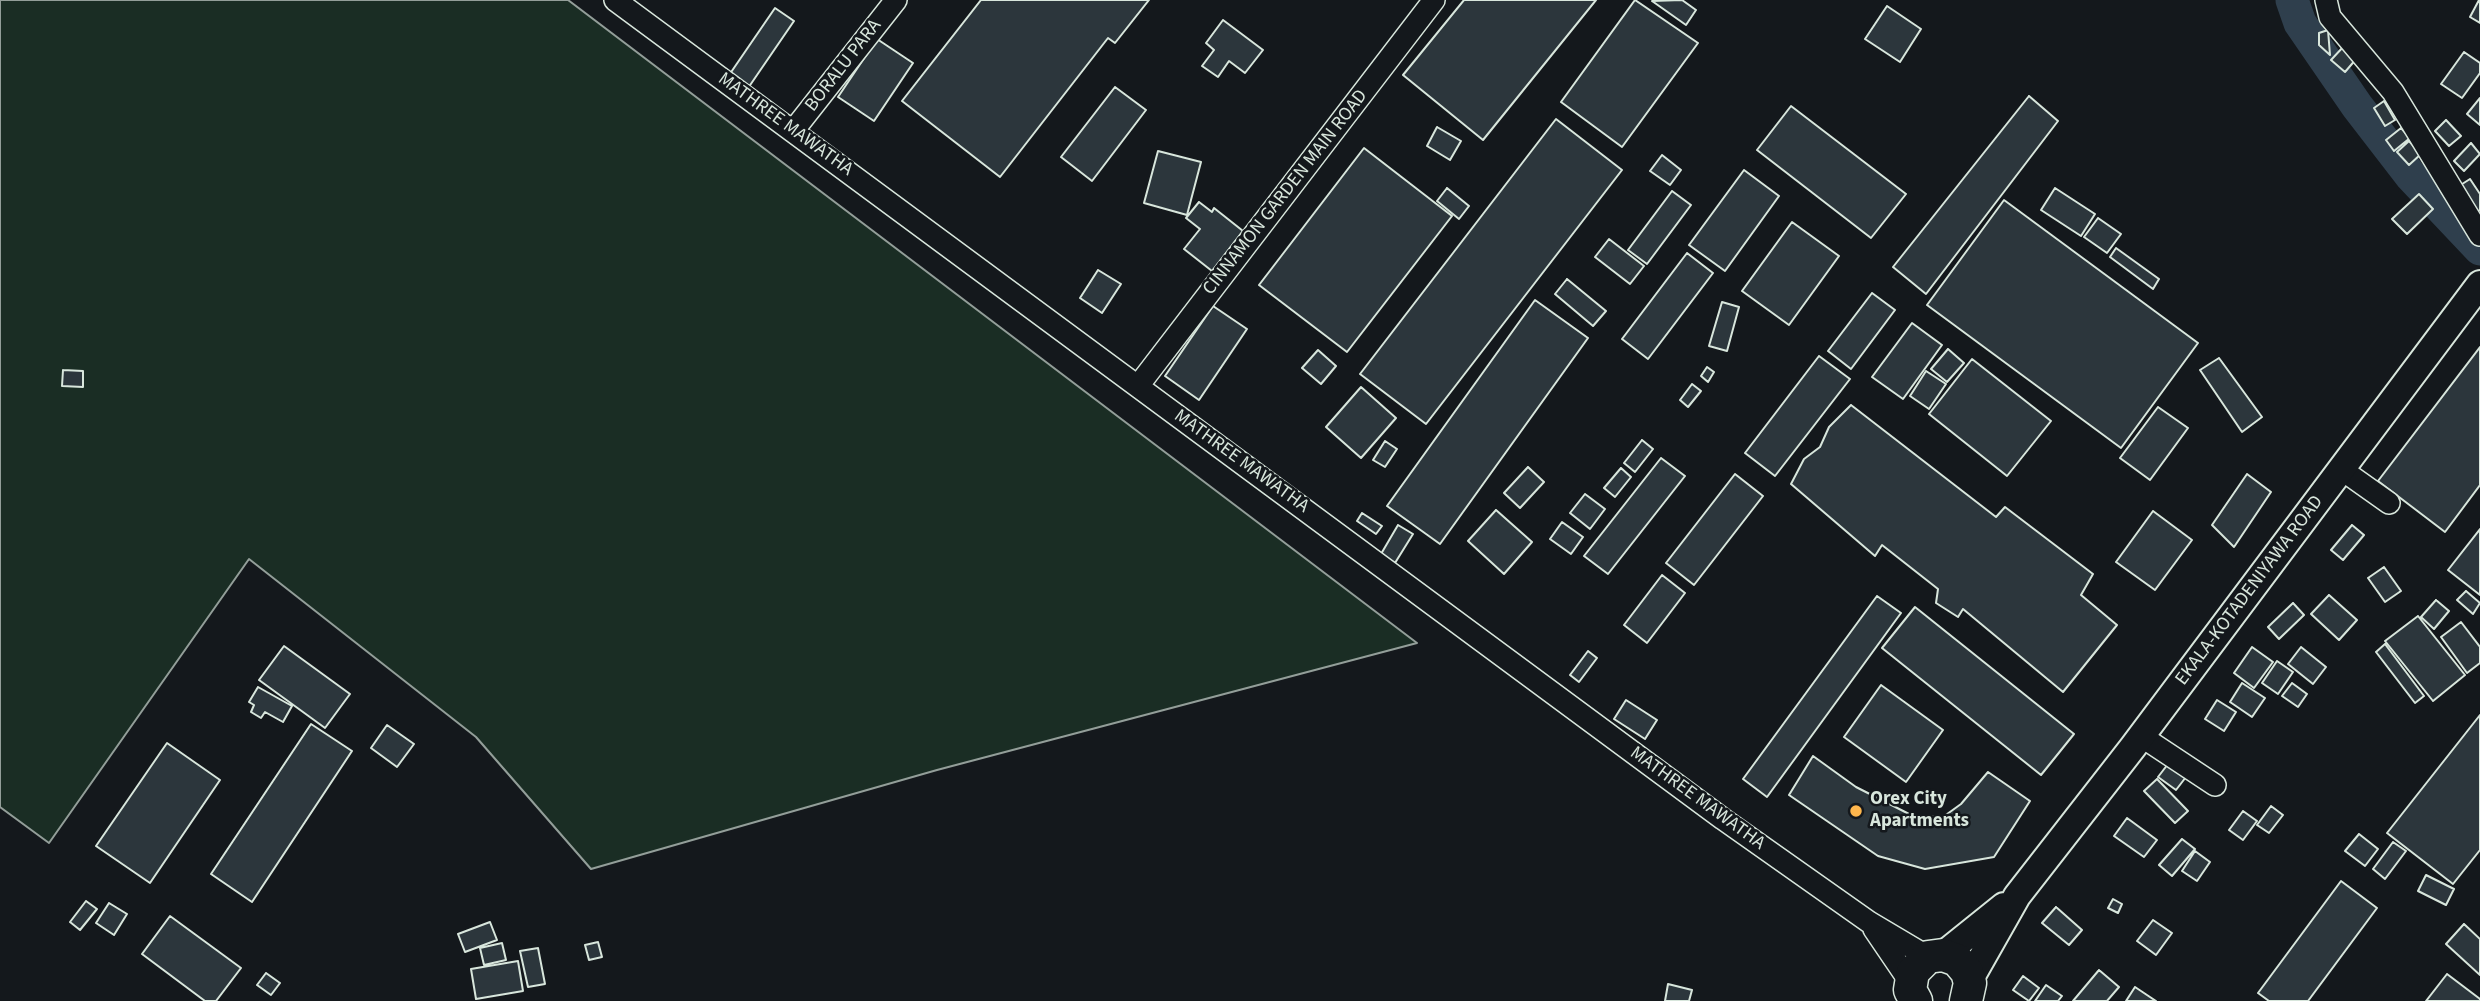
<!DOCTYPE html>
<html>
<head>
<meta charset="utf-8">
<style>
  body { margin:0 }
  canvas { display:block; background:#14181c }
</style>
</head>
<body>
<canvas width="2480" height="1001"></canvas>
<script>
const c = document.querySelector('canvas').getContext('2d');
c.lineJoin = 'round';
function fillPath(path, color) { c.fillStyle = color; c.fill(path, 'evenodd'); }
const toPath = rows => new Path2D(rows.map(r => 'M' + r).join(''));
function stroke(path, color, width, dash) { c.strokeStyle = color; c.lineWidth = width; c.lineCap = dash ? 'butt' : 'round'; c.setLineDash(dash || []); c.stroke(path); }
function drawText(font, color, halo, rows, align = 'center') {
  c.font = font + ' "Source Sans 3",sans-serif'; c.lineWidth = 5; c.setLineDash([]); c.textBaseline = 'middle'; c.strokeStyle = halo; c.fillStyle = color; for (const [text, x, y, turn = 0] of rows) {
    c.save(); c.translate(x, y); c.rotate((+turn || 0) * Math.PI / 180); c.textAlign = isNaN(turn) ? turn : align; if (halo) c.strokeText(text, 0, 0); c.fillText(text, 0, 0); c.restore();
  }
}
const green = toPath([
  [0,0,568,0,1417,643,937,770,591,869,476,737,249,559,49,843,0,807,0,0]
]);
fillPath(green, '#1a2d24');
stroke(green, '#939e99', 2);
stroke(toPath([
  [2292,0,2300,23,2357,106,2411,176,2480,249]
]), '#2f3f4d', 33);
const building = toPath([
  [981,0,1149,0,1115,43,1108,38,1000,177,902,101,981,0],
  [1464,0,1596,0,1483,140,1403,75,1464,0],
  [1635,0,1698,43,1622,147,1561,102,1635,0],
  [1682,0,1696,10,1686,25,1652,1,1682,0],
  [2479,0,2480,0,2480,23,2470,17,2479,0],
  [1887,6,1921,29,1900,62,1865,39,1887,6],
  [775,8,794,21,744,94,725,81,775,8],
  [1223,20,1263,50,1245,73,1229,61,1218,77,1202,66,1214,50,1206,43,1223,20],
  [2328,30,2330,55,2319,45,2319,33,2328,30],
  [877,39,913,63,874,121,838,97,877,39],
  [2344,46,2357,58,2345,72,2331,60,2344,46],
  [2464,52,2480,63,2480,73,2462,98,2441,84,2464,52],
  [1115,87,1146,110,1092,181,1061,157,1115,87],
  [2029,96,2058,121,1926,294,1893,267,2029,96],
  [2480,98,2480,125,2467,114,2480,98],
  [2384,101,2395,120,2385,126,2374,108,2384,101],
  [1791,106,1906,194,1871,238,1757,150,1791,106],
  [1556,119,1622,170,1426,424,1360,374,1556,119],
  [2446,120,2461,136,2449,146,2435,131,2446,120],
  [1437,127,1461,141,1450,160,1427,146,1437,127],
  [2401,128,2410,138,2394,151,2386,140,2401,128],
  [2409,141,2421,154,2409,165,2397,152,2409,141],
  [2471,143,2480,154,2464,171,2454,161,2471,143],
  [1364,148,1452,216,1347,352,1259,285,1364,148],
  [1158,151,1201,162,1187,215,1144,203,1158,151],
  [1662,155,1681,170,1670,185,1650,171,1662,155],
  [1744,170,1779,196,1725,271,1689,245,1744,170],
  [2470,179,2480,194,2480,210,2477,212,2459,186,2470,179],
  [1447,188,1469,206,1459,219,1437,201,1447,188],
  [2055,188,2095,214,2081,236,2041,210,2055,188],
  [1672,191,1691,205,1647,264,1628,250,1672,191],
  [2419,194,2433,209,2407,234,2392,219,2419,194],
  [2004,200,2198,343,2121,448,1927,305,2004,200],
  [1199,202,1212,212,1214,208,1243,231,1212,271,1184,249,1200,229,1186,218,1199,202],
  [2098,218,2121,234,2107,253,2084,237,2098,218],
  [1792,222,1839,256,1789,325,1742,291,1792,222],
  [1609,239,1644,266,1630,284,1595,257,1609,239],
  [2116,248,2159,279,2153,289,2110,257,2116,248],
  [1687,253,1713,273,1648,359,1622,339,1687,253],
  [1098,270,1121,284,1102,313,1080,298,1098,270],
  [1567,279,1606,311,1593,326,1555,294,1567,279],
  [1872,293,1895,310,1851,369,1828,351,1872,293],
  [1535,300,1588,338,1440,544,1387,506,1535,300],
  [1722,302,1739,307,1727,351,1709,346,1722,302],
  [1213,306,1247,329,1199,400,1165,376,1213,306],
  [1912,323,1942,345,1903,399,1872,377,1912,323],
  [2480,347,2480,485,2445,532,2378,481,2480,347],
  [1948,349,1964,363,1947,382,1931,369,1948,349],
  [1318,350,1336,366,1321,384,1302,368,1318,350],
  [1819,356,1850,379,1775,476,1745,453,1819,356],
  [2219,358,2262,417,2242,432,2200,370,2219,358],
  [1972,359,2051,421,2007,476,1929,414,1972,359],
  [1707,367,1714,372,1708,382,1701,376,1707,367],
  [63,370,83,371,83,387,62,386,63,370],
  [1926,371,1946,384,1929,409,1910,396,1926,371],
  [1692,384,1701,391,1688,407,1680,400,1692,384],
  [1361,387,1396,418,1361,458,1326,427,1361,387],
  [1851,405,1996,517,2005,507,2093,574,2081,595,2117,625,2063,692,1963,609,1958,617,1936,603,1938,589,1882,545,1875,556,1791,484,1804,459,1820,447,1829,427,1851,405],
  [2158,407,2188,428,2150,480,2120,458,2158,407],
  [1642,440,1653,449,1635,472,1624,463,1642,440],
  [1385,441,1397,449,1385,467,1373,460,1385,441],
  [1661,458,1685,476,1608,574,1584,556,1661,458],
  [1528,467,1544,482,1520,508,1504,493,1528,467],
  [1621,468,1631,477,1615,497,1604,488,1621,468],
  [1735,474,1763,496,1694,585,1666,563,1735,474],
  [2247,474,2271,492,2234,547,2212,525,2247,474],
  [1585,494,1605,509,1590,529,1570,513,1585,494],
  [1496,510,1532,542,1504,574,1468,541,1496,510],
  [2153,511,2192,540,2155,590,2116,562,2153,511],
  [1362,513,1382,526,1376,534,1357,521,1362,513],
  [1562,522,1583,537,1571,554,1550,539,1562,522],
  [1398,525,1413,534,1395,563,1381,554,1398,525],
  [2352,525,2364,535,2343,560,2331,550,2352,525],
  [2480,529,2480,595,2448,570,2480,529],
  [2384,567,2401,591,2385,602,2368,578,2384,567],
  [1662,575,1685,593,1647,643,1624,625,1662,575],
  [2466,591,2480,603,2473,614,2457,600,2466,591],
  [2329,595,2357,620,2339,640,2311,614,2329,595],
  [1877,596,1901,613,1767,797,1743,779,1877,596],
  [2436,600,2449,611,2434,629,2421,617,2436,600],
  [2293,603,2304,615,2279,639,2268,627,2293,603],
  [1915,607,2074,734,2041,775,1882,648,1915,607],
  [2418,616,2465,675,2433,701,2385,641,2418,616],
  [2461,622,2480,647,2480,663,2467,673,2441,637,2461,622],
  [2385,644,2424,696,2415,703,2376,652,2385,644],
  [284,646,350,694,325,728,259,680,284,646],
  [2252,647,2273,662,2254,688,2234,673,2252,647],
  [2301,647,2326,667,2313,684,2288,664,2301,647],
  [1588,651,1597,658,1579,682,1570,675,1588,651],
  [2277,661,2293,672,2278,694,2262,683,2277,661],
  [2242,683,2265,698,2252,717,2230,702,2242,683],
  [2292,683,2307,694,2298,707,2282,696,2292,683],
  [1881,685,1943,730,1906,782,1844,737,1881,685],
  [258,687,292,706,283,722,265,712,261,718,251,712,254,705,249,702,258,687],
  [1626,700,1657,720,1645,739,1614,719,1626,700],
  [2217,700,2236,712,2224,731,2205,719,2217,700],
  [2480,715,2480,850,2453,884,2387,833,2480,715],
  [311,724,352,751,252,902,211,874,311,724],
  [387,725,414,744,397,767,371,748,387,725],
  [167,743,220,780,150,883,96,846,167,743],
  [1813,756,1856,787,1913,816,1943,817,1961,804,1988,772,2030,801,1994,857,1925,869,1878,856,1789,795,1813,756],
  [2168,764,2186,777,2176,790,2158,777,2168,764],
  [2157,779,2188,811,2175,823,2144,791,2157,779],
  [2271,806,2283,815,2269,833,2257,825,2271,806],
  [2243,811,2257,821,2243,840,2229,830,2243,811],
  [2127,818,2157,840,2144,857,2114,836,2127,818],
  [2359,834,2378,849,2365,866,2345,851,2359,834],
  [2182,839,2195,849,2172,876,2159,865,2182,839],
  [2393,842,2406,851,2385,879,2373,869,2393,842],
  [2195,851,2210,862,2197,881,2182,871,2195,851],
  [2426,875,2454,889,2446,905,2418,891,2426,875],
  [2341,881,2377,908,2308,1001,2269,1001,2258,993,2341,881],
  [2113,899,2122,904,2118,913,2108,908,2113,899],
  [86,901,97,909,80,930,70,922,86,901],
  [109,903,127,914,114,935,96,923,109,903],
  [2056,907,2082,930,2069,945,2042,923,2056,907],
  [170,916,241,968,216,1001,205,1001,142,954,170,916],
  [2153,920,2172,933,2156,955,2137,941,2153,920],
  [490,922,497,940,465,952,458,934,490,922],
  [2464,924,2480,939,2480,975,2446,944,2464,924],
  [598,942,602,957,589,960,585,945,598,942],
  [502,943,506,960,484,965,480,948,502,943],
  [538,948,545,984,528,987,520,951,538,948],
  [518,961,523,991,476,999,471,969,518,961],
  [2099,970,2119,987,2107,1001,2073,1001,2099,970],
  [266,973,280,983,271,995,257,985,266,973],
  [2447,974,2480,999,2480,1001,2426,1001,2447,974],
  [2023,976,2039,988,2029,1001,2013,990,2023,976],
  [1668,984,1692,990,1689,1001,1665,1001,1668,984],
  [2046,985,2062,996,2058,1001,2035,1001,2046,985],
  [2135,987,2156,1001,2126,1001,2135,987]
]);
fillPath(building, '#2c363c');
stroke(building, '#d8e6dc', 2);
const minor = toPath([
  [615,0,1723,819,1869,922,1928,957],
  [2326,0,2330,17,2393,92,2480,235],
  [793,131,896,0],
  [1138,386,1434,0],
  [2341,469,2389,503],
  [2141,736,2215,785],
  [1874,929,1910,982]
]);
const major = toPath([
  [1943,955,2004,906],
  [1970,979,2017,896,2133,747,2480,284]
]);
const highway = toPath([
  [1916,1001,1910,990,1913,972,1928,957,1943,955,1957,960,1967,972,1970,983,1966,1001]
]);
stroke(minor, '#d8e6dc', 24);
stroke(major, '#d8e6dc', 30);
stroke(highway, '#d8e6dc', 35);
stroke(minor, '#14181c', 21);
stroke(major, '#14181c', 26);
stroke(highway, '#14181c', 32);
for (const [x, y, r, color] of [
  [1856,811,7,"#ffb74d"]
]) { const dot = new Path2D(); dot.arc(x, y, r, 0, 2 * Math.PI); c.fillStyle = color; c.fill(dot); stroke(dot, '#14181c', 2.5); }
drawText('19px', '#d8e6dc', '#14181c', [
  ["BORALU PARA",844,66,-52],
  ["MATHREE MAWATHA",785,125,36],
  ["CINNAMON GARDEN MAIN ROAD",1286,193,-52],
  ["MATHREE MAWATHA",1241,462,36],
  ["EKALA-KOTADENIYAWA ROAD",2250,591,-53],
  ["MATHREE MAWATHA",1697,799,36]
]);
drawText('bold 19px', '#d8e6dc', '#14181c', [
  ["Orex City",1870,800],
  ["Apartments",1870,822]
], 'left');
</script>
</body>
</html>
